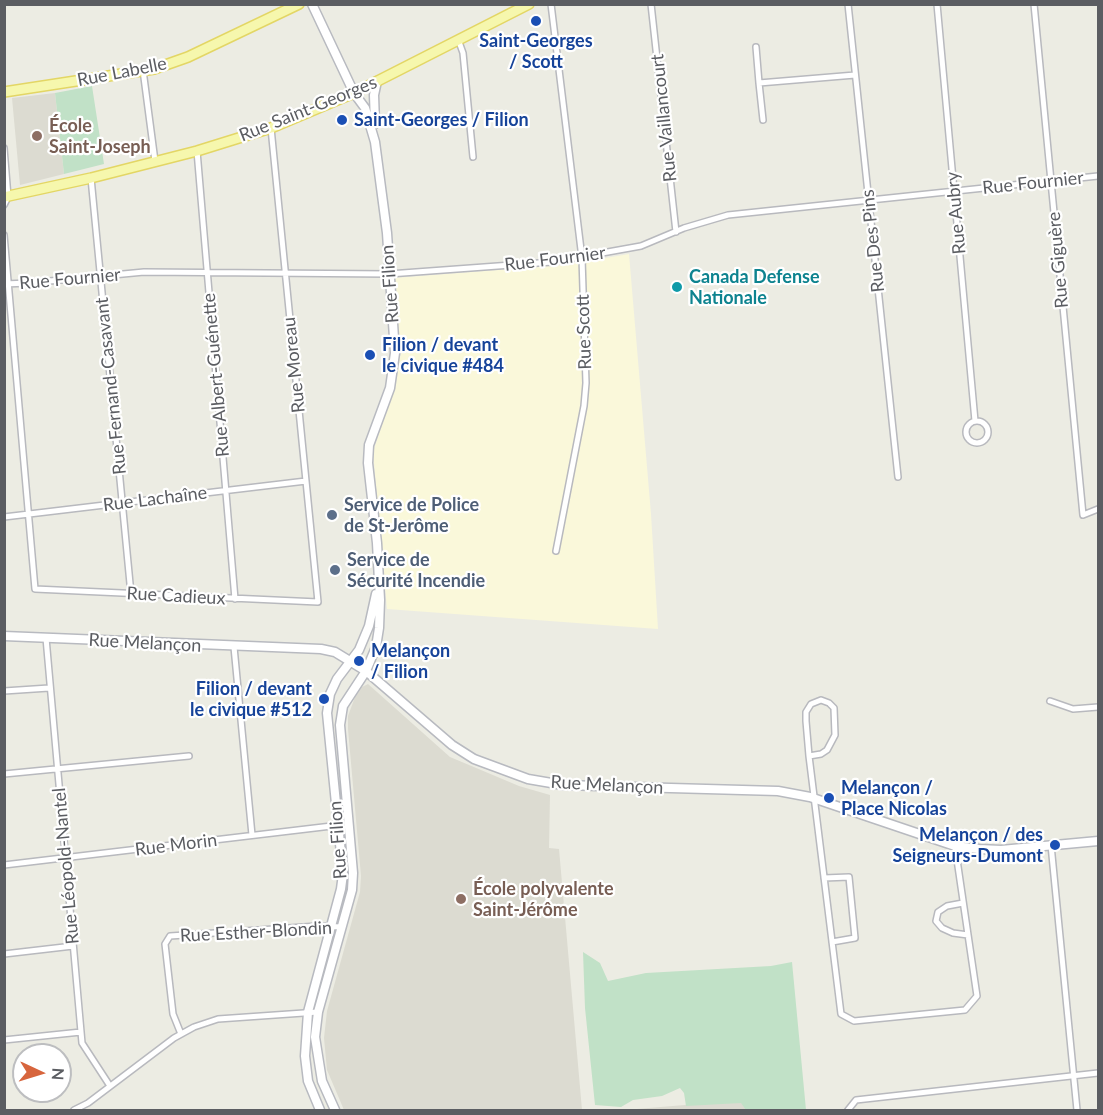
<!DOCTYPE html>
<html>
<head>
<meta charset="utf-8">
<style>
  body { margin:0 }
  #map { position:relative; width:1103px; height:1115px; overflow:hidden; background:#ecece3; font-family:Lato,sans-serif }
  canvas { display:block }
  .frame { position:absolute; inset:0; border:6px solid #5b5d62; pointer-events:none }
  .north { position:absolute; left:12px; top:1043px; width:60px; height:60px; box-sizing:border-box; background:#fff; border:2px solid #bdbec0; border-radius:50%; rotate:94deg; font-size:16px; font-weight:700; line-height:24px; text-align:center; color:#5b5d62 }
  .north::after { content:''; display:block; margin:auto; width:21px; height:27px; background:#d7653d; clip-path:polygon(50% 0,100% 100%,50% 72%,0 100%) }
</style>
</head>
<body>
<div id="map">
<canvas width="1103" height="1115"></canvas>
<div class="frame"></div>
<div class="north">N</div>
</div>
<script>
const c = document.querySelector('canvas').getContext('2d');
c.lineJoin = 'round';
function fillPath(path, color) { c.fillStyle = color; c.fill(path, 'evenodd'); }
const toPath = rows => new Path2D(rows.map(r => 'M' + r).join(''));
function stroke(path, color, width, dash) { c.strokeStyle = color; c.lineWidth = width; c.lineCap = dash ? 'butt' : 'round'; c.setLineDash(dash || []); c.stroke(path); }
function drawText(font, color, halo, rows, align = 'center') {
  c.font = font + ' Lato,sans-serif'; c.lineWidth = 4.5; c.setLineDash([]); c.textBaseline = 'middle'; c.strokeStyle = halo; c.fillStyle = color; for (const [text, x, y, turn = 0] of rows) {
    c.save(); c.translate(x, y); c.rotate((+turn || 0) * Math.PI / 180); c.textAlign = isNaN(turn) ? turn : align; if (halo) c.strokeText(text, 0, 0); c.fillText(text, 0, 0); c.restore();
  }
}
fillPath(toPath([
  [629,254,651,514,658,629,387,609,373,452,390,401,401,353,394,278,564,265]
]), '#faf8da');
fillPath(toPath([
  [55,93,64,174,20,185,12,98],
  [368,684,450,757,519,786,550,795,549,848,559,849,582,1110,344,1110,327,1070,324,1038,327,1011,360,892,361,876,348,729,348,716,355,697,362,687],
  [744,1100,749,1110,625,1110]
]), '#dcdbd1');
fillPath(toPath([
  [92,86,104,164,64,174,55,93],
  [583,952,600,963,608,981,646,973,771,966,792,962,806,1110,746,1110,741,1103,686,1106,684,1093,680,1088,662,1096,633,1100,621,1107,595,1105,585,1008]
]), '#c1e1c7');
const street = toPath([
  [551,4,582,258,586,383,584,406,556,551],
  [651,4,676,232],
  [848,4,898,477],
  [937,4,975,421],
  [1034,4,1083,515,1098,509],
  [458,39,463,53,473,157],
  [756,47,759,83],
  [143,70,155,161],
  [763,120,759,83,855,75],
  [4,148,8,197,4,205],
  [197,151,235,599],
  [91,178,131,594],
  [4,235,35,589,318,602,271,128],
  [4,284,29,283,144,272,389,274,552,262,641,246,684,228,728,215,1098,176],
  '966 432a11 11 0 1 1 22 0a11 11 0 1 1-22 0Z',
  [4,517,306,481],
  [46,638,82,1043,110,1086],
  [234,647,252,835],
  [4,691,49,688],
  [1050,701,1073,709,1098,707],
  [809,756,821,754,827,750,835,735,834,708,829,703,821,700,811,704,806,712,806,721,809,756,841,1014,854,1021,965,1010,977,996,955,846],
  [4,774,189,756],
  [1051,845,1077,1110],
  [4,865,340,825],
  [824,878,849,877,855,938,832,942],
  [963,903,947,906,938,912,936,921,942,928,953,933,968,935],
  [4,954,73,946],
  [181,1034,173,1014,165,944,170,936,318,926,342,927],
  [4,1040,81,1032],
  [74,1110,88,1103,174,1038,194,1027,218,1019,318,1012],
  [848,1110,856,1100,1098,1073]
]);
const secondary = toPath([
  [312,4,354,93,365,108,375,142,387,233,395,353,390,388,369,445,368,463,377,543,380,600,379,628,376,647,366,671,343,706,340,725,353,873,352,890,318,1012,315,1037,322,1081,335,1110],
  [375,124,374,95,377,81],
  [4,636,321,649,335,652,366,671,452,745,474,759,528,779,563,785,778,791,810,797,955,846,979,849,1001,850,1098,841],
  [320,1110,308,1081,305,1056,308,1012,341,889,343,874,327,713,330,694,337,679,359,650,369,626,376,594]
]);
const primary = toPath([
  [4,92,154,69,188,57,299,4],
  [4,197,91,178,197,151,271,128,354,93,529,4]
]);
stroke(street, '#b8b9be', 8);
stroke(secondary, '#b8bac0', 11);
stroke(primary, '#e3d665', 12);
stroke(street, '#fff', 5);
stroke(secondary, '#fff', 8);
stroke(primary, '#f6f7ad', 9);
for (const [x, y, r, color] of [
  [536,21,6,"#1a4fb4"],
  [342,120,6,"#1a4fb4"],
  [37,136,6,"#8d6e63"],
  [677,287,6,"#0f9aa8"],
  [370,355,6,"#1a4fb4"],
  [332,515,6,"#5c6f8a"],
  [335,570,6,"#5c6f8a"],
  [359,661,6,"#1a4fb4"],
  [324,699,6,"#1a4fb4"],
  [829,798,6,"#1a4fb4"],
  [1055,845,6,"#1a4fb4"],
  [461,899,6,"#8d6e63"]
]) { const dot = new Path2D(); dot.arc(x, y, r, 0, 2 * Math.PI); c.fillStyle = color; c.fill(dot); stroke(dot, '#fff', 2); }
drawText('bold 18px', '#164399', '#fff', [
  ["Saint-Georges",536,41,"center"],
  ["/ Scott",536,62,"center"],
  ["Saint-Georges / Filion",354,120],
  ["Filion / devant",382,345],
  ["le civique #484",382,366],
  ["Melançon",371,651],
  ["/ Filion",371,672],
  ["Filion / devant",312,689,"right"],
  ["le civique #512",312,710,"right"],
  ["Melançon /",841,788],
  ["Place Nicolas",841,809],
  ["Melançon / des",1043,835,"right"],
  ["Seigneurs-Dumont",1043,856,"right"]
], 'left');
drawText('18px', '#5b5d62', '#fff', [
  ["Rue Labelle",122,72,-11],
  ["Rue Saint-Georges",308,109,-22],
  ["Rue Vaillancourt",664,118,-96],
  ["Rue Fournier",1033,183,-6],
  ["Rue Aubry",956,213,-95],
  ["Rue Des Pins",873,241,-96],
  ["Rue Fournier",555,259,-7],
  ["Rue Giguère",1058,260,-95],
  ["Rue Fournier",70,279,-5],
  ["Rue Filion",390,284,-94],
  ["Rue Scott",584,332,-92],
  ["Rue Moreau",294,365,-96],
  ["Rue Albert-Guénette",216,375,-95],
  ["Rue Fernand-Casavant",111,386,-96],
  ["Rue Lachaîne",155,499,-7],
  ["Rue Cadieux",176,596,3],
  ["Rue Melançon",145,643,3],
  ["Rue Melançon",607,785,3],
  ["Rue Filion",338,840,-94],
  ["Rue Morin",176,845,-7],
  ["Rue Léopold-Nantel",66,866,-95],
  ["Rue Esther-Blondin",256,932,-3]
]);
drawText('bold 18px', '#785e54', '#fff', [
  ["École",49,126],
  ["Saint-Joseph",49,147],
  ["École polyvalente",473,889],
  ["Saint-Jérôme",473,910]
], 'left');
drawText('bold 18px', '#0d838f', '#fff', [
  ["Canada Defense",689,277],
  ["Nationale",689,298]
], 'left');
drawText('bold 18px', '#4e5e75', '#fff', [
  ["Service de Police",344,505],
  ["de St-Jerôme",344,526],
  ["Service de",347,560],
  ["Sécurité Incendie",347,581]
], 'left');
</script>
</body>
</html>
